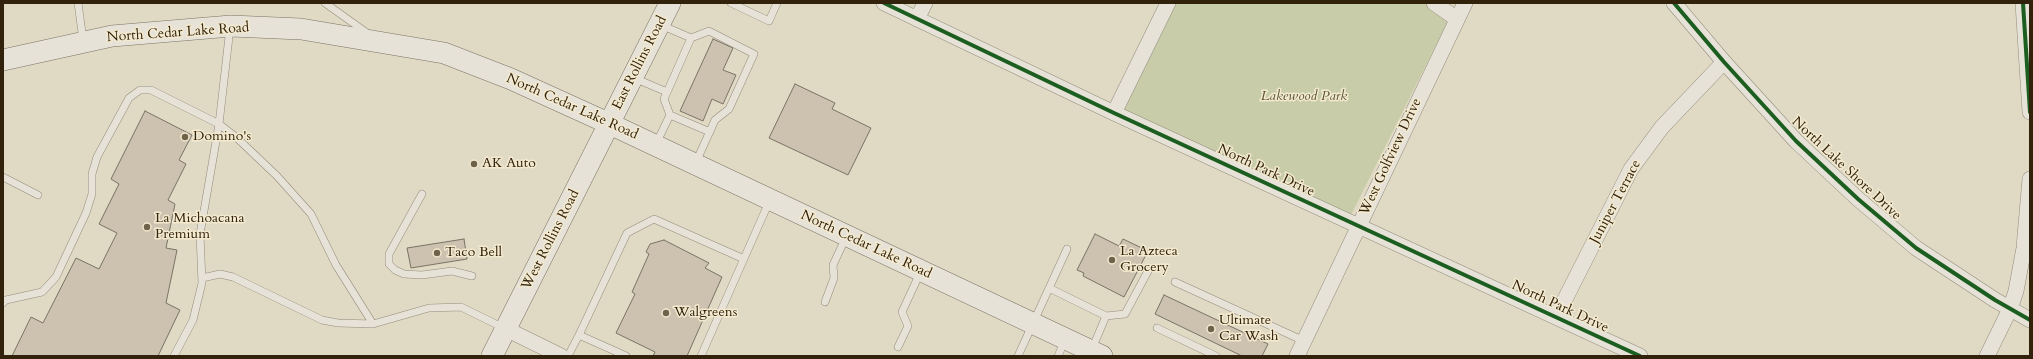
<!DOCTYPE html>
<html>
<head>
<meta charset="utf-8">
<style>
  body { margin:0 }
  #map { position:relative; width:2033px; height:359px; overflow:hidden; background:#e0d9c3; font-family:Cardo,serif }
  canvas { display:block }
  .frame { position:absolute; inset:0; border:4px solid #32220b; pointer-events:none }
</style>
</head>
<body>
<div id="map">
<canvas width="2033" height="359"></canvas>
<div class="frame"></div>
</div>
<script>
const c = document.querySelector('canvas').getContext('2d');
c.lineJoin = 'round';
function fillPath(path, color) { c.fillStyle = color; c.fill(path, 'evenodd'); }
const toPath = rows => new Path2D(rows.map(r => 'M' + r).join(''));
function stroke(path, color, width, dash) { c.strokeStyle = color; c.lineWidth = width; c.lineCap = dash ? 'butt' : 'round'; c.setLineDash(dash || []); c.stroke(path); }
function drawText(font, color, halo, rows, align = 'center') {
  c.font = font + ' Cardo,serif'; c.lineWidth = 3; c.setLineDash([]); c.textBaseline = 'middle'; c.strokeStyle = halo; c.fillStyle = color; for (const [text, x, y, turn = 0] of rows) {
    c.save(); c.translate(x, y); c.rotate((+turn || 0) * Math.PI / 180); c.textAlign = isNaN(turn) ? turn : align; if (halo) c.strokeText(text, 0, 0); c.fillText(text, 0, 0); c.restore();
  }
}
fillPath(toPath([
  [1173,3,1435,3,1451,15,1348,221,1119,115]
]), '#c8cca8');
const building = toPath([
  [713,39,733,48,723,70,736,75,723,104,712,99,703,121,680,111,713,39],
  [795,84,835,103,832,109,871,128,848,175,769,138,795,84],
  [145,111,192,135,179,160,186,164,168,200,175,204,166,248,177,250,166,303,180,310,158,356,12,356,31,317,43,323,76,258,99,269,117,233,99,224,119,184,111,179,145,111],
  [1095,234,1119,246,1123,239,1148,251,1124,297,1083,276,1084,273,1077,270,1095,234],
  [464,239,467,259,411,268,407,248,464,239],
  [664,240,709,263,705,268,722,277,687,356,653,356,655,352,616,333,635,294,632,292,649,254,646,252,650,244,664,240],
  [1164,295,1268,344,1262,356,1242,356,1155,314,1164,295]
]);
fillPath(building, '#cdc1af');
stroke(building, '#797365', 1);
const lane = toPath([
  [78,3,83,40],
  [325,3,367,33],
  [731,3,769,21,777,3],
  [661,25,691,38,709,31,754,54,729,109,715,120,696,162],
  [634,78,667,92],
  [670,115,710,132],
  [656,144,670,115,664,99,691,38],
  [3,177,38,195],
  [422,194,389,254,389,264,395,270,404,274,422,275,452,271,472,276],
  [202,278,220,274,233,277,322,320,338,323,373,324],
  [1175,282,1304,341],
  [1049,288,1106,316],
  [825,302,834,278,833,265,846,237],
  [3,303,6,300,42,292,56,277,86,213,92,194,92,174,97,157,129,98,140,90,151,90,219,124,237,138,277,176,311,214,336,265,373,324,429,308,461,307,504,328],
  [1157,328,1216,356],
  [579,335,627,233,654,219,744,259],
  [898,347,908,326,902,312,920,273],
  [1092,349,1106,316,1125,314,1148,271],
  [174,356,193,320,202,283,200,234,219,124,230,28],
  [568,356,579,335,626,356],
  [701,356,769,202],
  [1018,356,1067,249],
  [1058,356,1065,340]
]);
const street = toPath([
  [884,3,1114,113,1640,356],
  [1434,3,1457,19],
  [1674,3,1724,62,1796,141,1858,199,1916,248,1995,300,2030,320],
  [2023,3,2030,112],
  [917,19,925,3],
  [1114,113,1168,3],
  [1556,317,1631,169,1662,127,1724,62],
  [506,329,561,356],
  [1297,356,1465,3],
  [1987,356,2010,309,2016,291,2024,248,2030,179]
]);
const secondary = toPath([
  [3,60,112,36,231,26,301,29,444,53,511,79,610,124,1102,356],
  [492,356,670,3]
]);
stroke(lane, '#928c7d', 8);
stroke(street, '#928c7d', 16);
stroke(secondary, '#797365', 22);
stroke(lane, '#e7e2d7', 7);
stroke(street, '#e7e2d7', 15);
stroke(secondary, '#e7e2d7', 21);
stroke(toPath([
  [884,3,1114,113,1640,356],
  [1674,3,1724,62,1796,141,1858,199,1916,248,1995,300,2030,320],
  [2023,3,2030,112]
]), '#1b5e20', 4);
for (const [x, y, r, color] of [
  [185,137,4,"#6f624b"],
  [474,164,4,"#6f624b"],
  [147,227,4,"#6f624b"],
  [437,253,4,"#6f624b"],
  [1112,260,4,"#6f624b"],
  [666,313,4,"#6f624b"],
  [1211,329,4,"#6f624b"]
]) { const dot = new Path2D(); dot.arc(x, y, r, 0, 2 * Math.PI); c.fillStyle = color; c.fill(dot); stroke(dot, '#f3ead0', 1.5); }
drawText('14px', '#32220b', '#f3ead0', [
  ["North Cedar Lake Road",178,33,-4],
  ["East Rollins Road",640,63,-63],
  ["North Cedar Lake Road",572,107,24],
  ["West Golfview Drive",1391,157,-65],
  ["North Lake Shore Drive",1846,169,43],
  ["North Park Drive",1266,171,25],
  ["Juniper Terrace",1616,202,-62],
  ["West Rollins Road",551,240,-63],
  ["North Cedar Lake Road",866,245,25],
  ["North Park Drive",1560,307,25]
]);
drawText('italic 14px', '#595233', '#f3ead0', [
  ["Lakewood Park",1304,97]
]);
drawText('14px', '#32220b', '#f3ead0', [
  ["Domino's",193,137],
  ["AK Auto",482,164],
  ["La Michoacana",155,219],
  ["Premium",155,235],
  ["La Azteca",1120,252],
  ["Grocery",1120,268],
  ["Taco Bell",445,253],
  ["Walgreens",674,313],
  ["Ultimate",1219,321],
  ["Car Wash",1219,337]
], 'left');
</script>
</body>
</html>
